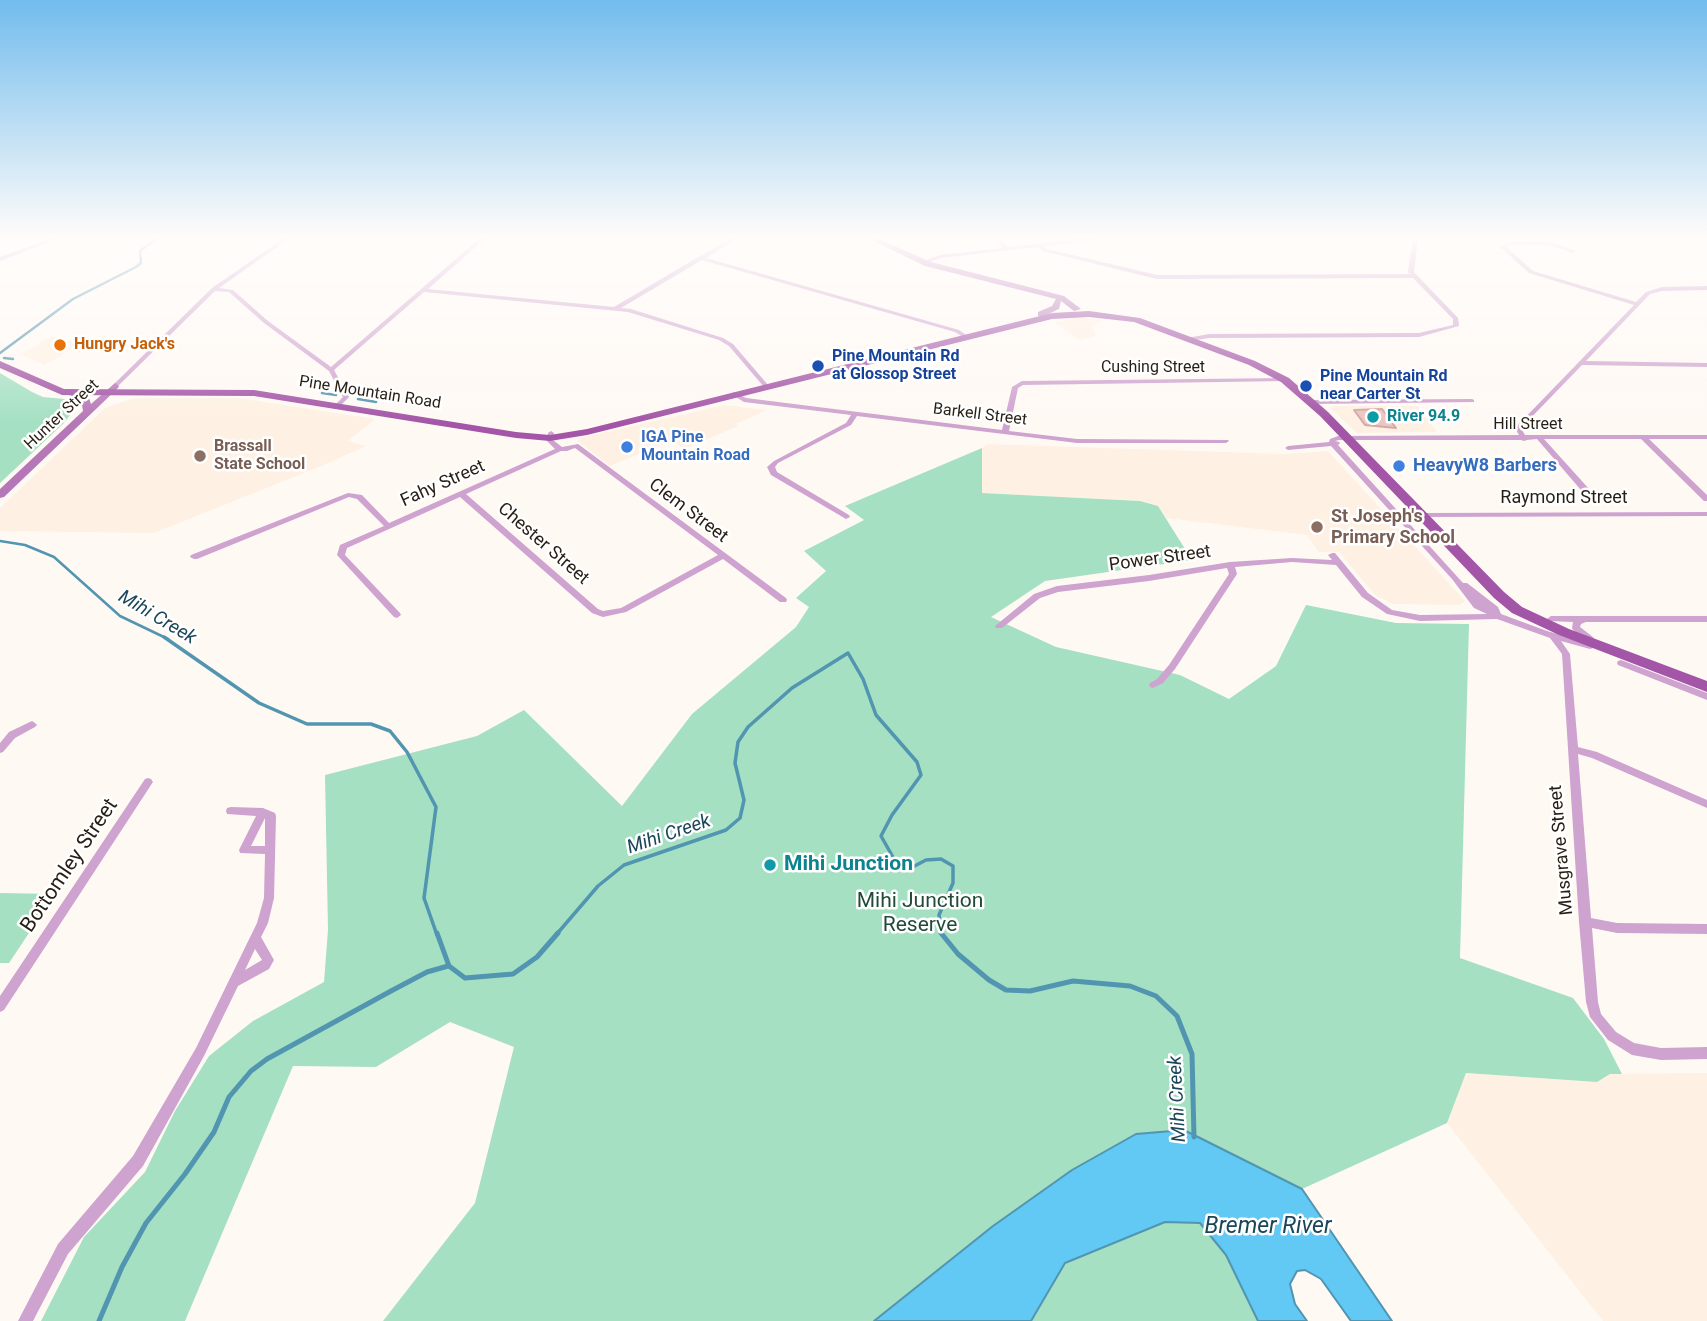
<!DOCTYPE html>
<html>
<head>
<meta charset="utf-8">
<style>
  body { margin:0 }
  canvas { display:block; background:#fff9f4 }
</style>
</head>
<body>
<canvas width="1707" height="1321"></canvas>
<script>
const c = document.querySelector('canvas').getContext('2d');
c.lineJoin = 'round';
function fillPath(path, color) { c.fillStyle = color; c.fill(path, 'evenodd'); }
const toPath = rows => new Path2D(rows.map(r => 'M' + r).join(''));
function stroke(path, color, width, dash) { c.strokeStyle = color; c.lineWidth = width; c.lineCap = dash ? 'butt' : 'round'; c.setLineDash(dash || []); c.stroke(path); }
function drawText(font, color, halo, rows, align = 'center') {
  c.font = font + ' Roboto,sans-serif'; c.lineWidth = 5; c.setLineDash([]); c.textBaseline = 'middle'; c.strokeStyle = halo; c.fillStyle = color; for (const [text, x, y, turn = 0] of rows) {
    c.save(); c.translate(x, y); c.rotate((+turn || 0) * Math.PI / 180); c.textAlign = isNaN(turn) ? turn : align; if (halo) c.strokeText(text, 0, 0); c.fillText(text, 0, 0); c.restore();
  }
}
fillPath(toPath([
  [1077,317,1103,320,1093,327,1096,336,1080,340,1055,323],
  [52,336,80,344,45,365,21,354],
  [134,398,239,398,375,419,348,441,366,446,324,465,154,533,0,531,0,508,105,408],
  [724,405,767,410,736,424,738,426,684,449,672,440,610,466,578,441,580,438],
  [1332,406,1417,406,1437,432,1357,433,1331,409],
  [987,444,1283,454,1328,451,1465,601,1460,605,1393,604,1375,595,1339,552,1319,552,1307,535,1166,518,1158,506,1140,501,982,493,982,448],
  [1466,1073,1597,1082,1610,1074,1707,1073,1707,1321,1603,1321,1447,1123]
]), '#fef1e3');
fillPath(toPath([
  [0,373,32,392,43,397,76,400,77,406,63,424,0,483],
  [982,448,982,493,1140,501,1158,506,1192,560,1045,581,991,617,1056,647,1180,675,1229,699,1276,666,1306,605,1396,623,1469,624,1460,958,1573,998,1604,1039,1622,1074,1610,1074,1597,1082,1466,1073,1447,1123,1302,1189,1184,1130,993,1227,874,1321,383,1321,475,1203,514,1047,450,1022,376,1067,293,1066,185,1321,41,1321,84,1237,145,1172,175,1111,209,1056,253,1021,324,982,328,930,325,775,477,736,524,710,622,806,692,714,796,627,809,607,796,598,826,571,804,551,864,520,845,506],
  [0,893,55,894,9,963,0,963],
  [1165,1222,1200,1223,1226,1255,1258,1321,1031,1321,1065,1263]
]), '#a5e0c3');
const water = toPath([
  [1184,1130,1302,1189,1392,1321,1351,1321,1321,1279,1305,1270,1297,1271,1290,1284,1295,1304,1307,1321,1258,1321,1226,1255,1200,1223,1165,1222,1065,1263,1031,1321,874,1321,993,1226,1072,1170,1136,1134,1184,1130]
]);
fillPath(water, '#62c8f4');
stroke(water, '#5195b1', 2);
stroke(toPath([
  [0,353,73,299,136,267,141,263,140,251,157,238],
  [4,358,13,359],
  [322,393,336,395],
  [358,399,376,402],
  [0,541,25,545,54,557,120,616,168,639]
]), '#5195b1', 2.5);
stroke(toPath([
  [164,637,259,703,307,724,371,724,390,731,407,752,436,807,424,898,437,935],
  [556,935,598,886,624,865,726,830,740,818,744,800,735,763,738,742,748,727,792,688,848,653,863,679,876,715,917,762,921,775,892,815,881,836,898,866,907,870,926,860,941,859,953,866,953,883,939,915,942,935]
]), '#5195b1', 3.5);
stroke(toPath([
  [437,933,449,966,465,978,513,974,537,957,558,933],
  [941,933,958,954,989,980,1006,990,1030,991,1073,981,1130,986,1156,996,1177,1016,1192,1054,1194,1137],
  [99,1321,122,1267,146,1223,185,1174,214,1132,229,1097,251,1071,267,1059,391,991,427,972,448,966]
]), '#5195b1', 5);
const building = toPath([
  [1382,409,1396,428,1365,425,1354,410,1382,409]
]);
fillPath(building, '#edc5c2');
stroke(building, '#d1a9a6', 2);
fillPath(toPath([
  [53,238,60,238,0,261,0,257,53,238],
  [284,238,290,238,219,288,233,290,268,321,331,367,480,238,486,238,428,289,614,307,698,257,733,238,738,238,706,258,959,330,968,336,963,337,955,332,702,260,621,308,631,309,723,338,733,344,768,385,768,387,764,387,729,346,719,340,628,312,424,292,334,370,349,397,339,407,337,408,334,406,343,397,329,371,264,323,229,292,215,291,117,387,113,387,113,385,212,288,284,238],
  [995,238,1000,238,1008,247,1089,238,1102,238,1100,240,1043,246,1047,249,1157,275,1410,274,1408,272,1413,238,1418,238,1414,272,1458,318,1459,326,1419,337,1209,338,1189,341,1186,339,1187,338,1209,334,1419,333,1453,325,1453,319,1413,278,1157,279,1043,251,1037,247,941,258,924,264,921,262,940,255,1003,248,995,238],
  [1548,241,1576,251,1573,253,1548,245,1509,245,1506,247,1533,271,1636,302,1646,292,1662,287,1707,286,1707,290,1662,291,1650,294,1586,361,1707,363,1707,367,1582,365,1521,428,1525,435,1707,435,1707,439,1649,439,1707,495,1707,501,1704,501,1641,439,1544,439,1599,500,1600,502,1596,504,1593,504,1537,439,1527,440,1524,441,1521,440,1339,440,1335,441,1339,442,1340,443,1338,445,1463,583,1467,583,1498,607,1501,614,1547,631,1593,644,1594,646,1593,648,1590,649,1561,641,1570,654,1578,747,1597,752,1707,800,1707,808,1592,758,1578,754,1591,918,1617,923,1707,924,1707,934,1617,933,1592,928,1598,1002,1601,1014,1616,1032,1634,1043,1661,1048,1707,1047,1707,1059,1661,1060,1632,1055,1608,1040,1590,1017,1586,1002,1579,922,1562,654,1550,638,1497,619,1420,621,1387,614,1362,597,1336,565,1292,562,1235,567,1237,574,1175,669,1163,683,1153,688,1150,687,1149,685,1150,683,1157,679,1169,665,1229,574,1227,568,1149,581,1058,592,1040,598,1002,628,996,628,995,626,1034,594,1057,586,1149,575,1230,562,1292,558,1332,560,1328,555,1332,553,1335,553,1368,593,1392,610,1420,615,1487,614,1474,608,1452,579,1331,446,1288,450,1285,448,1288,446,1329,442,1330,439,1338,436,1519,435,1515,428,1516,427,1634,305,1529,273,1500,247,1508,242,1548,241],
  [1285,378,1287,379,1287,381,1023,385,1018,388,1009,431,1077,439,1228,440,1229,441,1226,443,1077,443,857,416,851,425,778,463,775,467,777,472,849,515,850,517,846,519,771,475,767,467,774,461,846,423,851,415,744,402,731,394,734,392,746,398,1002,430,1012,387,1022,381,1285,378],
  [1472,399,1474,400,1474,402,1312,404,1309,402,1312,400,1472,399],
  [551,431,554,433,553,440,562,447,578,444,786,598,787,600,786,602,780,602,723,559,626,612,603,617,600,616,592,613,460,497,347,548,345,555,400,613,401,615,397,618,394,617,337,555,340,545,384,526,357,499,349,497,197,559,194,559,190,557,191,555,348,493,362,495,389,523,555,449,547,441,548,433,551,431],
  [575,448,718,555,621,608,603,611,598,609,466,494,561,451,567,451,575,448],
  [1707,512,1707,516,1422,517,1418,515,1422,513,1707,512],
  [1551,616,1707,616,1707,622,1586,622,1581,624,1580,627,1593,637,1594,639,1593,641,1590,642,1573,630,1572,628,1573,622,1548,621,1547,619,1551,616],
  [1621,660,1707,693,1707,700,1618,665,1617,663,1618,661,1621,660],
  [32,721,35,723,37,725,35,727,15,738,3,752,0,753,0,743,9,732,32,721],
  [148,778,151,779,153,782,151,785,4,1010,0,1012,0,996,145,779,148,778],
  [231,807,263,808,275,813,276,816,274,898,268,923,261,937,274,960,269,969,238,986,204,1056,143,1166,68,1254,33,1321,18,1321,58,1244,133,1156,196,1048,257,923,264,898,265,854,240,853,239,850,256,816,227,814,226,811,227,808,231,807],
  [265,818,265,846,251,846,265,818],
  [255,949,262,960,245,970,255,949]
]), '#cea3cf');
fillPath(toPath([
  [867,238,876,238,931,262,1064,296,1081,309,1074,311,1061,301,1059,309,1044,316,1038,316,1038,312,1052,306,1056,299,925,266,867,238],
  [115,383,119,386,118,388,4,497,0,498,0,489,83,411,81,399,65,394,65,390,88,395,91,404,115,383]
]), '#b677b8');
fillPath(toPath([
  [1089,311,1140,318,1255,361,1289,378,1328,412,1504,592,1522,607,1569,629,1707,681,1707,692,1559,635,1512,613,1494,598,1320,416,1281,382,1249,365,1134,322,1089,317,1052,319,587,435,550,441,516,438,254,396,62,395,0,368,0,361,64,389,254,390,516,432,550,435,587,429,1052,313,1089,311]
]), '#a356a7');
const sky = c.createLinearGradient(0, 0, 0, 423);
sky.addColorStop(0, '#72bced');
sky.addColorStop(0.56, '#fffcfa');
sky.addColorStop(1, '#fffcfa00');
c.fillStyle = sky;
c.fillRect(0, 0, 1707, 423);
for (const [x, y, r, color] of [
  [60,345,7,"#e8710a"],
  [818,366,7,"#1a4fb4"],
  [1306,386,7,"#1a4fb4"],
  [1373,417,7,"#0f9aa8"],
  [627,447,7,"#3f7fe0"],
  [200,456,7,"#8d6e63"],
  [1399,466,7,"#3f7fe0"],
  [1317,527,7,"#8d6e63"],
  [770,865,7,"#0f9aa8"]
]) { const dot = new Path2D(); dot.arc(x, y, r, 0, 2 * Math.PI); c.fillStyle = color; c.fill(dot); stroke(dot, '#fff', 2.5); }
drawText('bold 16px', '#c56008', '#fff', [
  ["Hungry Jack's",74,345]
], 'left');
drawText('bold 16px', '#164399', '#fff', [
  ["Pine Mountain Rd",832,357],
  ["at Glossop Street",832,375],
  ["Pine Mountain Rd",1320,377],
  ["near Carter St",1320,395]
], 'left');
drawText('16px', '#281f14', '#fff', [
  ["Cushing Street",1153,368],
  ["Pine Mountain Road",370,393,9],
  ["Hunter Street",62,415,-43],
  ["Barkell Street",980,415,7],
  ["Hill Street",1528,425]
]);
drawText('bold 16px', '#0d838f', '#fff', [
  ["River 94.9",1387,417]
], 'left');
drawText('bold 16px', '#366cbe', '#fff', [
  ["IGA Pine",641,438],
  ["Mountain Road",641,456]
], 'left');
drawText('bold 16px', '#785e54', '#fff', [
  ["Brassall",214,447],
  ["State School",214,465]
], 'left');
drawText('bold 18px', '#366cbe', '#fff', [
  ["HeavyW8 Barbers",1413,466]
], 'left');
drawText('18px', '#281f14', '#fff', [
  ["Fahy Street",443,484,-24],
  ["Raymond Street",1564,498],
  ["Clem Street",688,511,37],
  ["Chester Street",543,544,41],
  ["Power Street",1160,559,-8],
  ["Musgrave Street",1562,850,-95]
]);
drawText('bold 18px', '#785e54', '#fff', [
  ["St Joseph's",1331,517],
  ["Primary School",1331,538]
], 'left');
drawText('italic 19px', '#1a4659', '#fff', [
  ["Mihi Creek",157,618,31],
  ["Mihi Creek",669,835,-19],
  ["Mihi Creek",1178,1099,-93]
]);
drawText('bold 21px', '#0d838f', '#fff', [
  ["Mihi Junction",784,865]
], 'left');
drawText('21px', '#281f14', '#fff', [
  ["Bottomley Street",70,866,-56]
]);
drawText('21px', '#214b38', '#fff', [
  ["Mihi Junction",920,902],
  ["Reserve",920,926]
]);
drawText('italic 23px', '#1a4659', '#fff', [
  ["Bremer River",1268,1227]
]);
</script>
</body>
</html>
